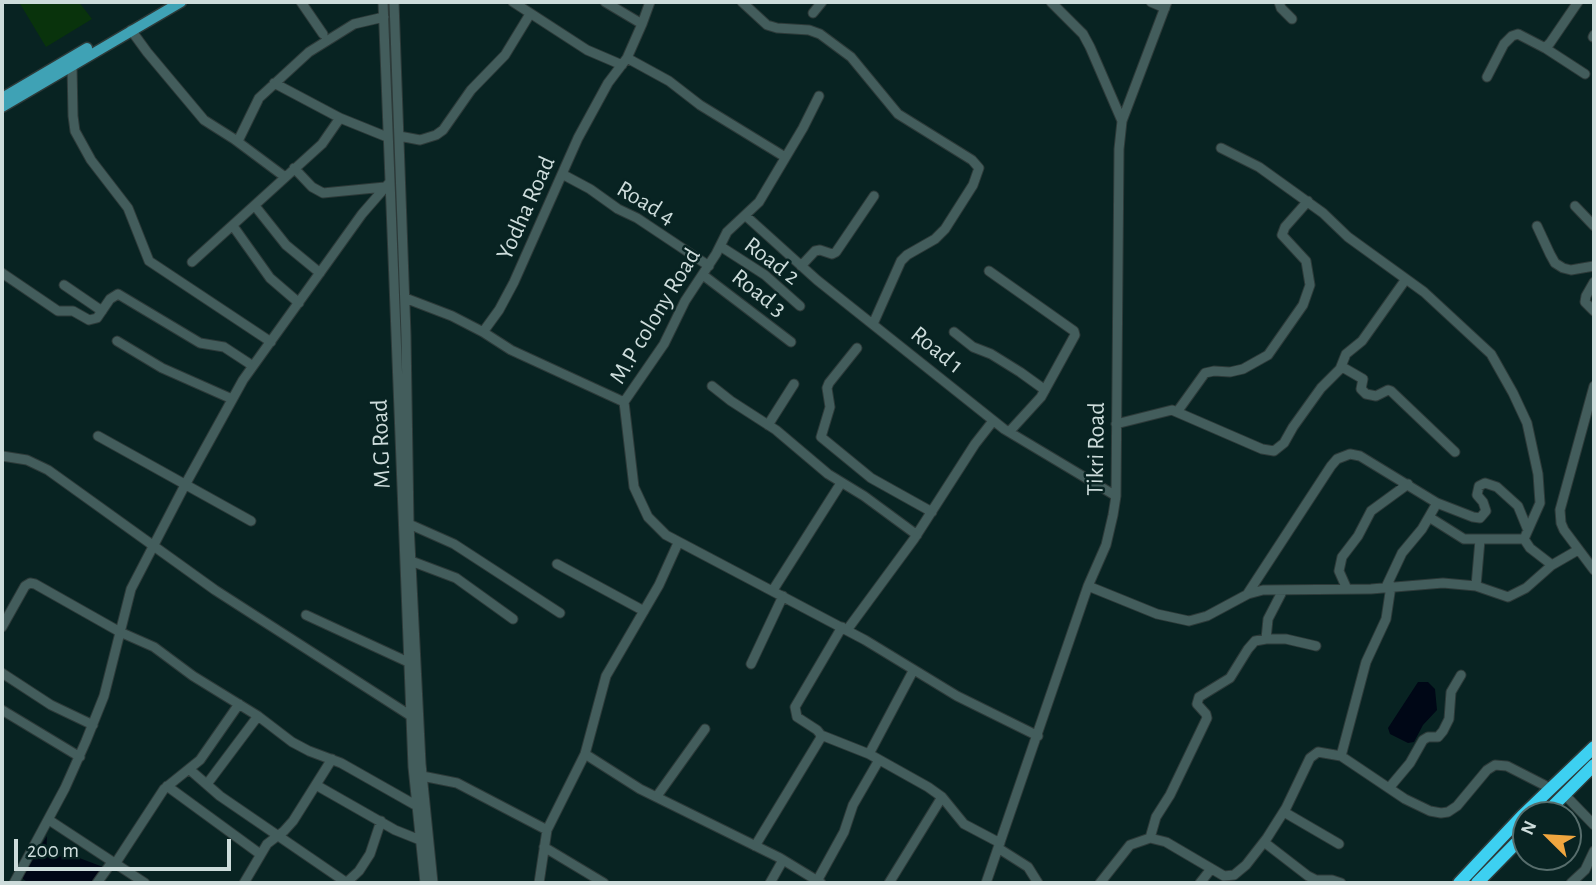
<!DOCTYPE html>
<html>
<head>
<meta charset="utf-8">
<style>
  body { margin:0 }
  #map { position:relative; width:1596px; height:885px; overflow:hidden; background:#082322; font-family:"Alegreya Sans",sans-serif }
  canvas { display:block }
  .frame { position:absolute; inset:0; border:4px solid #cddcdb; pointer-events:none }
  .north { position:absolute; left:1512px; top:801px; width:70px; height:70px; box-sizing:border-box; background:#082322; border:2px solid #576d6c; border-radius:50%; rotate:294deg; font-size:19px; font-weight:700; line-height:28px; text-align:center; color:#cddcdb }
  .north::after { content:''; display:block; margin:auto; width:24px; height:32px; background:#f0a63f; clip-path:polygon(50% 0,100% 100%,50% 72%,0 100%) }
  .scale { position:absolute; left:14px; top:839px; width:217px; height:32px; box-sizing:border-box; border:4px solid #cddcdb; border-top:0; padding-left:9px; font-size:21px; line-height:24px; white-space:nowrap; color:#cddcdb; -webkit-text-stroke:5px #082322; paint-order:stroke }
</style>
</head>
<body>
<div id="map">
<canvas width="1596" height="885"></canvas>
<div class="frame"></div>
<div class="north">N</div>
<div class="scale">200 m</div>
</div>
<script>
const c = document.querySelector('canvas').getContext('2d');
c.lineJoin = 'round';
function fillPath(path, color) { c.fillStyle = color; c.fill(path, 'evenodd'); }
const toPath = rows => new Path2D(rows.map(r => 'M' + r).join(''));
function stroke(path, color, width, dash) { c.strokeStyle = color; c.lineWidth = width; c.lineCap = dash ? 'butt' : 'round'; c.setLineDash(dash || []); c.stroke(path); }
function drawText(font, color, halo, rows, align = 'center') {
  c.font = font + ' "Alegreya Sans",sans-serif'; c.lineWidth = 5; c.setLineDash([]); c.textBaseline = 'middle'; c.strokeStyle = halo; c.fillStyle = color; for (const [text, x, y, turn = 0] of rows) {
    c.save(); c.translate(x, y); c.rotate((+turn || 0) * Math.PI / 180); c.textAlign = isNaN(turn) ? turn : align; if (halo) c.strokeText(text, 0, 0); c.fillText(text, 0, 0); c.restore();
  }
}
fillPath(toPath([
  [19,2,79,2,92,19,46,47]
]), '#09330c');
fillPath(toPath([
  [1418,682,1428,682,1435,689,1437,710,1423,725,1414,742,1408,743,1390,734,1388,728],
  [47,836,46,857,74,856,103,867,92,883,29,883,23,879,22,876]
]), '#000716');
const minor = toPath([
  [301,2,323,34],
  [383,2,413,767,425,883],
  [394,2,406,335,409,524,421,764,433,883],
  [513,2,587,50,622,65],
  [605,2,642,24,650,2],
  [742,2,767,25,777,28,809,30,820,34,851,57,898,114,972,160,979,168,973,185,945,229,935,239,907,255,901,261,873,324],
  [1051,2,1083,34,1090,47,1122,121],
  [1151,2,1165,8],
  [1279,2,1281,8,1292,19],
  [813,13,822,2],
  [131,30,147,52,204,120,234,139,285,177],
  [1593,37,1594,35],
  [1545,48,1585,74],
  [627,58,669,81,700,105,785,157],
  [72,66,73,116,75,131,91,160,128,208,149,261,271,342],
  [1487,77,1504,44,1512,36,1518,34,1545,48,1550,43,1578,2],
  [274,83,340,118,387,137],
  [399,136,420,140,436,135,443,130,471,90,505,55,530,14],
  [238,141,259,98,309,52,354,24,384,17],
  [1221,148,1259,167,1323,213,1348,237,1424,292,1491,354,1513,393,1527,423,1538,474,1540,503,1524,539,1530,548,1552,565],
  [294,168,312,187,323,193,385,187],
  [562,174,590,189,618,209,637,218,709,266],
  [255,206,286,245,320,273],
  [1575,206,1594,226],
  [746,216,817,280,1004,429,1116,496],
  [233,226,270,278,299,303],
  [1537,226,1550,254,1555,263,1563,268,1571,270,1594,266],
  [720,246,765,275,800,306],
  [192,262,322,144,340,118],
  [801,266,815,251,820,250,832,254,836,252,874,196],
  [989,271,1074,331,1075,335,1041,397,1009,432],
  [2,273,58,311,73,311,89,320,97,318,110,299,118,294,200,343,224,347,253,366],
  [703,275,791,342],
  [1594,282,1586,296,1585,302,1594,311],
  [64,285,102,311],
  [405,298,452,316,483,332,499,310,514,282,578,138,608,83,627,58,642,24],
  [483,332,511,350,624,402,664,344,685,301,716,254,727,232,759,202,803,128,819,96],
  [954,332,973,347,991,354,1020,372,1045,390],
  [117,341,162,368,232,399],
  [857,348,829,383,827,388,830,407,821,437,871,478,932,512],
  [1340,369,1346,354,1362,341,1406,279],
  [712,386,731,401,776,430,828,474,864,496,917,535],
  [1594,386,1560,510,1561,523,1564,530,1594,570],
  [624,402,634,487,648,517,666,535,865,640,957,696,1038,736],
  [1177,412,1205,373,1214,371,1230,372,1243,369,1268,355,1303,305,1310,285,1306,261,1282,235,1285,227,1308,201],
  [1116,424,1172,410,1262,449,1274,451,1284,443,1293,427,1321,388,1340,369,1344,368,1363,379,1361,389,1366,394,1376,396,1388,390,1391,391,1455,452],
  [768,425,794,384],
  [98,436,251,521],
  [2,456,27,460,48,470,215,590,411,716],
  [1429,517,1464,539,1524,539],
  [409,524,454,544,560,613],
  [411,561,456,578,513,619],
  [557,564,644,611],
  [1088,586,1157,614,1189,621,1207,616,1248,594,1263,590,1371,589,1443,583,1476,586,1508,597,1526,588,1552,565,1578,550],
  [1476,586,1480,540],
  [1386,587,1402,553,1422,529,1437,503],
  [1347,589,1339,571,1342,557,1358,536,1371,511,1408,484],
  [773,590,841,483],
  [1248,593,1331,466,1337,459,1350,454,1360,456,1437,503,1473,517,1480,518,1486,511,1483,502,1477,495,1479,486,1485,483,1497,487,1518,506,1527,528],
  [306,615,408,662],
  [2,627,25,586,30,583,35,584,120,632,154,647,193,676,258,716,292,742,309,751,341,763,417,806],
  [847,630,914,539,975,444,993,421],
  [1266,639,1268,619,1283,590],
  [751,664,783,596],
  [2,673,51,705,93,725],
  [2,710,80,757],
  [821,735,869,754,928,787,942,797,964,824,1000,843],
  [585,754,640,789,780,858,821,883],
  [869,754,913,671],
  [1341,756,1366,662,1386,619,1391,586],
  [189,769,220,796,347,883],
  [422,776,457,783,547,830],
  [207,784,258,716],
  [316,785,395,830,420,840],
  [167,786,260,854],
  [1389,788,1410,763,1423,740,1428,737,1438,737,1443,731,1449,719,1451,692,1461,675],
  [1565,795,1594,825],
  [657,796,705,729],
  [1284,812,1339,844],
  [49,820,145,883],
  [1150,838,1156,817,1170,795,1207,718,1206,714,1197,704,1199,697,1230,678,1248,649,1255,641,1266,639,1286,639,1316,646],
  [1264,842,1308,876,1316,880,1332,880,1341,883],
  [755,846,820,739,821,735,817,730,797,717,795,707,842,627],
  [544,847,604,883],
  [998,848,1028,867,1038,883],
  [115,864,164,789,200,760,239,704],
  [817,881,844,832,853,805,879,760],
  [14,883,65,788,86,741,104,696,131,589,185,485,243,380,362,214,389,183],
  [97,883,112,862],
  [244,883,267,844,284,831,293,821,332,759],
  [346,883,359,871,370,854,381,821],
  [539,883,547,830,585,754,606,676,659,585,678,543],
  [770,883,783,860],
  [889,883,942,797],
  [986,883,1088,586,1106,545,1113,515,1116,496,1119,149,1122,121,1167,2],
  [1100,883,1130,845,1150,838,1166,842,1224,876,1234,875,1246,865,1267,838,1286,808,1310,758,1318,752,1341,756,1405,799,1430,811,1441,813,1448,812,1457,806,1487,770,1495,765,1507,766,1550,788],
  [1200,883,1211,869],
  [1571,883,1585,870,1594,851]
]);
const major = toPath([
  [2,98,87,48],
  [2,107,181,2]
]);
const highway = toPath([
  [1544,815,1594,765],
  [1459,883,1522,816,1594,747],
  [1477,883,1526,833]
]);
stroke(minor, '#2d3a39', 11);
stroke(major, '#2d3a39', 13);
stroke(highway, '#2d3a39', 15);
stroke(minor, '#435d5c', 9);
stroke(major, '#3fa2b5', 10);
stroke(highway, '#3dd0f1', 12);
drawText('24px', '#cddcdb', '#082322', [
  ["Road 4",646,203,31],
  ["Yodha Road",526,208,-66],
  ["Road 2",772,261,37],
  ["Road 3",759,293,38],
  ["M.P colony Road",655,316,-59],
  ["Road 1",937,350,39],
  ["M.G Road",381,444,-92],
  ["Tikri Road",1096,449,-89]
]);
</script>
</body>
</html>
